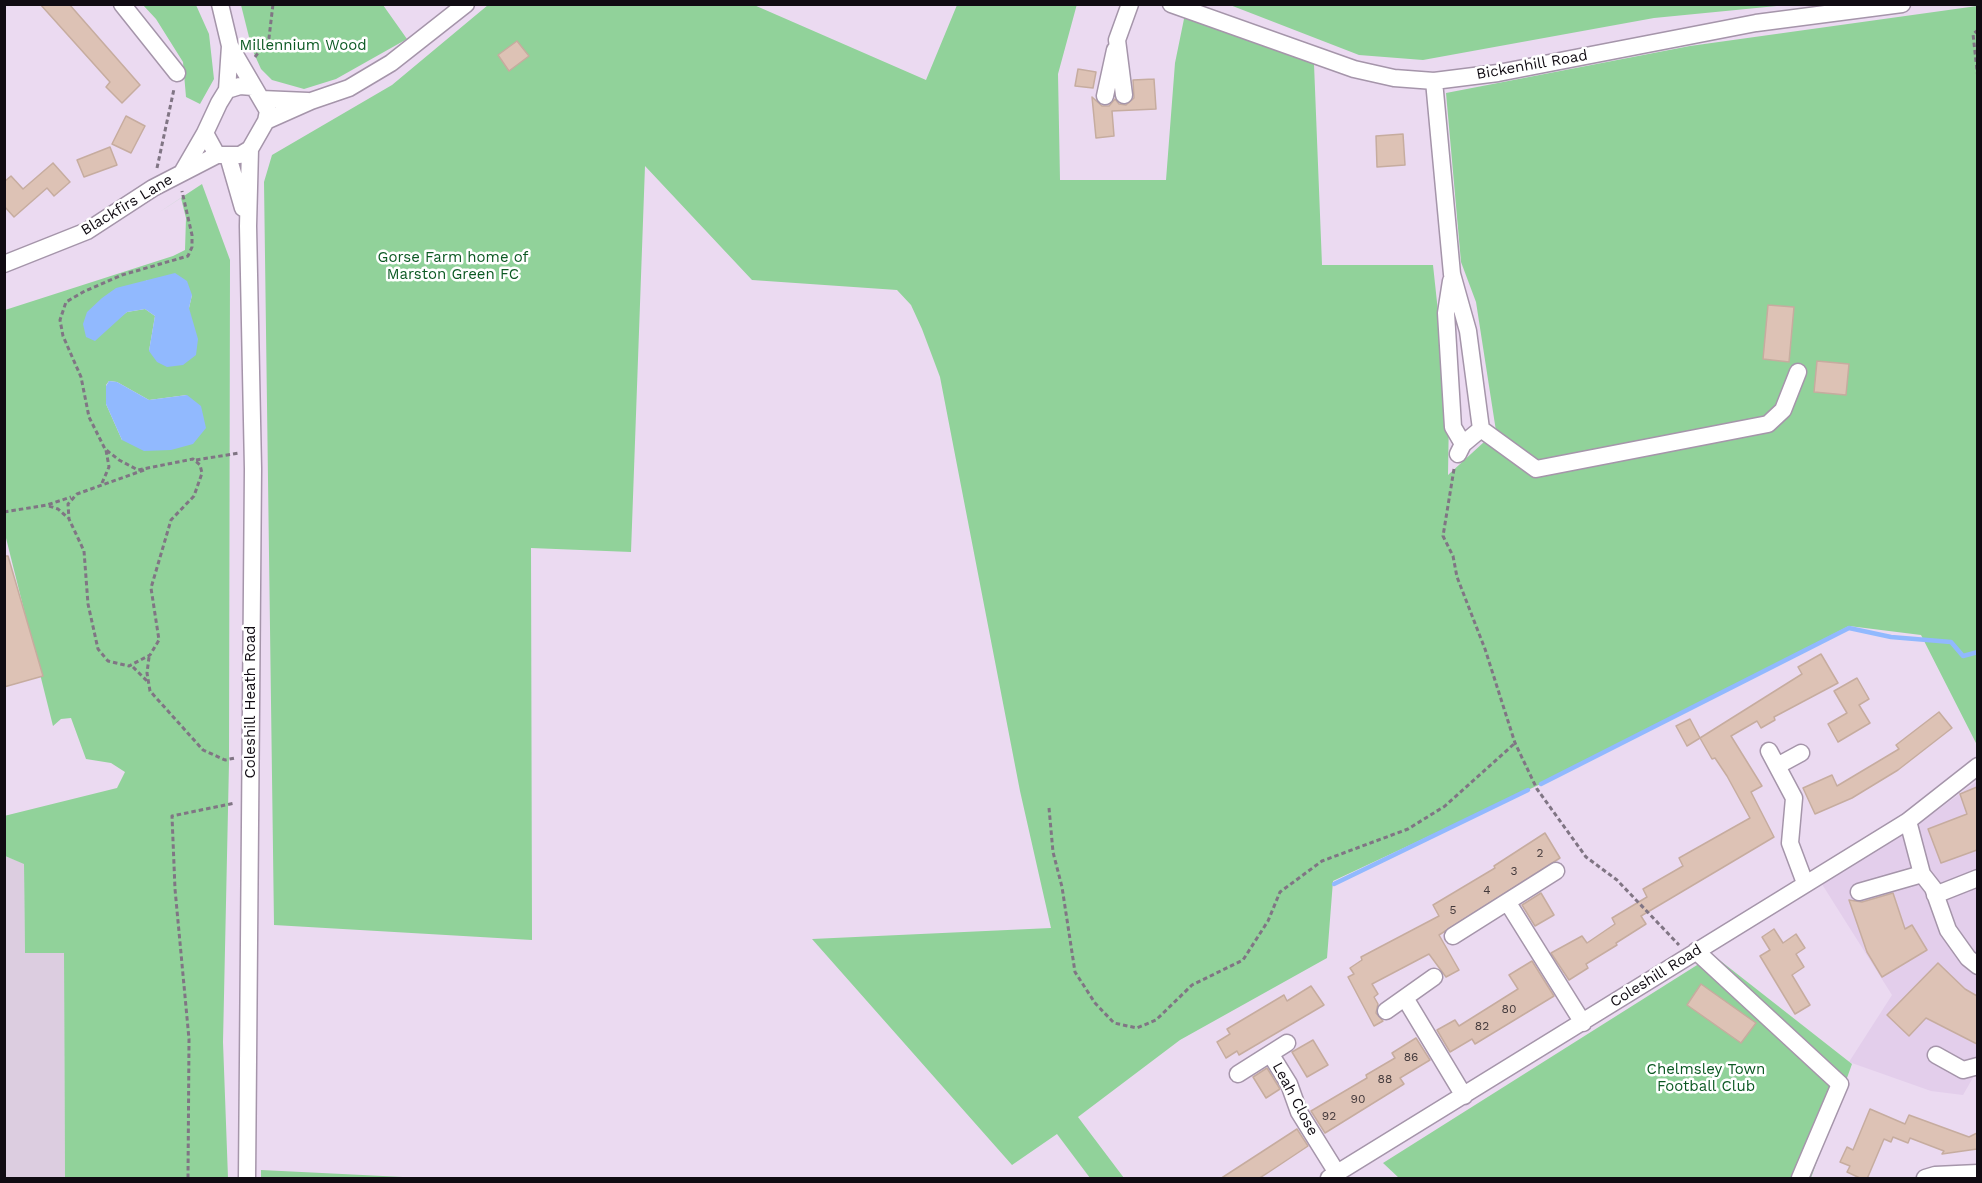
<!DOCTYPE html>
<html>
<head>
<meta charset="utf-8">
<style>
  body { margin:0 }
  #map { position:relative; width:1982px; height:1183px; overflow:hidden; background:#ebdaf1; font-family:"Work Sans",sans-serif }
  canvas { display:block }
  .frame { position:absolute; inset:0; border:6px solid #100b12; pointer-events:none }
</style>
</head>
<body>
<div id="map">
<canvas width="1982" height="1183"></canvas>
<div class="frame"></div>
</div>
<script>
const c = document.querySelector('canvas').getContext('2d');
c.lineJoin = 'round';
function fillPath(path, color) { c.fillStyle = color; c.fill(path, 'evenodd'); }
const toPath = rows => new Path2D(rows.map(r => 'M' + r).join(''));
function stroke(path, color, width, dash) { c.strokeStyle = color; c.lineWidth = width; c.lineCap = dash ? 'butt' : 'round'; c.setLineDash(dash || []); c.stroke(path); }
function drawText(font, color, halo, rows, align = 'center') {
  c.font = font + ' "Work Sans",sans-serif'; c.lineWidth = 5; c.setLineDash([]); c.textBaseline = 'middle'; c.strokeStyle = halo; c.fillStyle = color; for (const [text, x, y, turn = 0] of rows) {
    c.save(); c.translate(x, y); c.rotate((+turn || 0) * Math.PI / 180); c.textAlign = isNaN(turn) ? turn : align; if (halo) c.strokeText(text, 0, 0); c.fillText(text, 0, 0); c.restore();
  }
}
fillPath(toPath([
  [1977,781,1978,1069,1963,1095,1931,1091,1849,1062,1892,995,1820,881,1905,834]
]), '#e3ceeb');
fillPath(toPath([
  [4,856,24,863,25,953,64,953,65,1178,5,1178]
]), '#dccde0');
fillPath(toPath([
  [1077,4,1058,74,1060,180,1166,180,1175,63,1185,14,1314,64,1322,265,1433,265,1449,414,1448,475,1496,431,1476,302,1461,262,1446,93,1690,46,1977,6,1977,745,1921,635,1849,626,1545,782,1333,881,1327,958,1180,1040,1078,1117,1124,1178,1090,1178,1057,1134,1012,1165,812,939,1051,928,1020,791,940,377,922,329,911,305,897,290,752,280,645,166,631,552,531,548,532,940,274,925,264,182,272,155,392,85,488,5,754,5,926,80,957,5],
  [143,5,196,5,209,34,214,79,200,104,186,97,183,62,156,19],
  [241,5,383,5,407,39,336,79,304,89,272,80,261,69,252,49],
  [1230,5,1787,5,1654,18,1423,60,1359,55],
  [202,184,230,260,229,763,223,1042,228,1178,65,1178,64,953,25,953,24,864,5,856,4,816,117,788,125,772,111,763,86,759,71,718,61,719,53,726,5,534,5,310,173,256,185,250,186,218,181,198,158,213],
  [147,280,192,295,189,308,149,351,155,316,145,309,127,312,112,323],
  [109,381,117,382,149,400,187,395,122,440,106,404,106,385],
  [1713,955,1852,1064,1811,1178,1399,1178,1383,1163],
  [261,1170,403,1177,404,1178,261,1178]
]), '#91d29a');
fillPath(toPath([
  [175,273,187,281,192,295,189,308,198,339,196,355,183,365,167,367,157,362,149,351,155,316,145,309,127,312,95,341,86,337,83,324,87,312,102,298,116,288],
  [109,381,117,382,149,400,187,395,201,406,206,428,193,444,171,450,144,451,122,440,106,404,106,386]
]), '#91b9fe');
stroke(toPath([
  [1541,784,1849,628,1891,637,1951,642,1963,656,1978,652],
  [1334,884,1528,790]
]), '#91b9fe', 4.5);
const building = toPath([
  [40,4,69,4,140,85,122,103,106,87,110,82,40,4],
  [517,41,529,56,509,71,498,55,517,41],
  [1078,69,1096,72,1093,88,1075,86,1078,69],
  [1154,79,1156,109,1112,111,1114,136,1096,138,1092,97,1102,106,1109,106,1115,99,1119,104,1126,105,1134,98,1133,80,1154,79],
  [126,116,145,126,131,153,112,144,126,116],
  [1403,134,1405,165,1377,167,1376,136,1403,134],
  [110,147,117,165,84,177,77,160,110,147],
  [53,163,70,182,54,196,47,188,14,217,4,206,4,182,11,176,23,189,53,163],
  [1768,305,1794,307,1789,362,1763,359,1768,305],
  [1817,361,1849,364,1846,395,1814,392,1817,361],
  [4,556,8,556,43,676,4,687,4,556],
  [1821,654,1838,683,1774,717,1775,720,1761,728,1757,721,1731,736,1762,786,1751,792,1774,837,1641,916,1646,924,1616,943,1617,945,1586,964,1588,968,1569,980,1551,953,1582,936,1587,943,1615,924,1612,918,1647,897,1643,889,1683,866,1679,858,1750,818,1727,776,1715,758,1712,759,1700,738,1802,674,1798,667,1821,654],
  [1857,678,1869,699,1859,705,1870,723,1838,742,1828,724,1847,713,1834,691,1857,678],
  [1939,712,1952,728,1898,770,1852,798,1815,814,1803,788,1832,775,1837,786,1899,749,1896,745,1939,712],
  [1690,719,1700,738,1687,746,1676,726,1690,719],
  [1977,787,1977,850,1941,863,1928,829,1967,814,1960,794,1977,787],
  [1545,833,1560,858,1439,935,1459,970,1446,977,1429,954,1372,984,1378,994,1374,997,1378,1004,1376,1013,1383,1021,1374,1026,1348,977,1354,974,1350,968,1362,960,1361,957,1439,916,1433,905,1495,868,1494,866,1545,833],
  [1541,893,1554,915,1535,926,1522,905,1541,893],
  [1893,893,1905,929,1912,925,1927,950,1882,977,1867,952,1849,900,1862,902,1893,893],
  [1774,929,1783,943,1796,934,1805,948,1796,954,1804,967,1792,975,1810,1005,1795,1014,1760,956,1770,950,1762,937,1774,929],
  [1532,961,1554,996,1475,1044,1472,1039,1450,1052,1437,1030,1455,1020,1459,1026,1518,989,1509,975,1532,961],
  [1938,963,1965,989,1977,996,1977,1044,1926,1018,1909,1036,1887,1015,1938,963],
  [1701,984,1756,1023,1741,1043,1687,1005,1701,984],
  [1311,986,1324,1005,1239,1055,1237,1051,1226,1058,1217,1042,1230,1034,1227,1029,1284,995,1287,1001,1311,986],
  [1416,1038,1430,1060,1400,1078,1404,1084,1325,1133,1311,1111,1367,1078,1366,1075,1395,1058,1392,1053,1416,1038],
  [1313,1040,1328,1065,1307,1077,1292,1052,1313,1040],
  [1267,1068,1280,1089,1266,1098,1253,1077,1267,1068],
  [1870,1109,1905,1124,1909,1115,1969,1137,1977,1133,1977,1149,1942,1154,1944,1151,1910,1138,1908,1143,1893,1137,1891,1142,1884,1139,1867,1179,1862,1179,1847,1172,1850,1166,1840,1162,1847,1147,1853,1150,1870,1109],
  [1297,1129,1308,1146,1269,1172,1258,1179,1220,1179,1297,1129]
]);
fillPath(building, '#ddc2b5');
stroke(building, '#c6ac9f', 1.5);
const minor = toPath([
  [122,4,177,73],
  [220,4,230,46,268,111,266,121,250,149,240,155,217,155,205,133,219,103,227,90,240,86,253,87],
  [1171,4,1354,69,1394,78,1434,81,1498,73,1756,23,1902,4],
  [1434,81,1452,274,1468,331,1481,429,1463,444,1458,454],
  [227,90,230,46],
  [1124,95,1117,40,1130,4],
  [1105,96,1115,50],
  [261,99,308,101],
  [266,121,311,101,349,88,391,63,466,4],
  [228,156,243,208],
  [183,171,205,133],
  [4,264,87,231,153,188,217,155],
  [1451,281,1446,313,1453,427,1463,444],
  [1481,429,1536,469,1768,424,1783,410,1798,372],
  [1769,751,1794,798,1790,843,1805,883],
  [1777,766,1801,753],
  [1908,821,1922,874,1933,888,1948,930,1968,958,1978,966],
  [1859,892,1922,874],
  [1935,895,1978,878],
  [1508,903,1583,1023],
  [1453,936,1556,871],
  [1696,951,1840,1084,1800,1178],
  [1405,998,1464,1096],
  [1386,1011,1434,977],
  [1271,1055,1289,1084,1299,1112,1337,1173],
  [1936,1055,1963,1070,1978,1066],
  [1238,1074,1287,1043],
  [247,1178,253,469,248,226,250,149],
  [1329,1178,1908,821,1978,766],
  [1925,1178,1935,1175,1978,1173]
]);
stroke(minor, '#a595aa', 19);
stroke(toPath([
  [1978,30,1973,34,1978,79],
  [255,57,269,38,273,4],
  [157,168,174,89],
  [196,460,239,453],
  [1454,469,1443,536,1453,556,1457,577,1485,649,1515,743,1537,789,1586,857,1617,880,1679,945],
  [144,470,77,494,68,504,69,519,84,551,88,604,98,649,108,661,129,666,150,655,159,640,151,588,171,520,194,496,202,473,200,465,193,459,138,470,119,460,105,449,89,417,81,377,63,336,60,320,66,302,85,291,122,275,188,256,192,247,192,235,182,191],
  [102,483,109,467,106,450],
  [49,506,58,509,68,518],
  [4,512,47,505,71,497],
  [149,657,147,673,150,691,203,750,225,760,235,758],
  [133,667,147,681],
  [1049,808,1053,852,1062,887,1075,972,1095,1003,1114,1023,1137,1028,1156,1020,1192,985,1243,960,1268,921,1280,892,1322,861,1408,829,1445,806,1515,743],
  [188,1178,189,1039,175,889,172,816,235,803]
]), '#807584', 3, [4.5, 3]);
stroke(minor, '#fff', 16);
drawText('12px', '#43393b', null, [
  ["2",1540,853],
  ["3",1514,871],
  ["4",1487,890],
  ["5",1453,910],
  ["80",1509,1009],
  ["82",1482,1026],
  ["86",1411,1057],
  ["88",1385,1079],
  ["90",1358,1099],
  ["92",1329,1116]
]);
drawText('15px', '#0c5923', '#fff', [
  ["Millennium Wood",303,46],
  ["Gorse Farm home of",453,258],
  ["Marston Green FC",453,275],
  ["Chelmsley Town",1706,1070],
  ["Football Club",1706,1087]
]);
drawText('15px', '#100b12', '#fff', [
  ["Bickenhill Road",1532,65,-10],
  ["Blackfirs Lane",127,205,-31],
  ["Coleshill Heath Road",251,702,-90],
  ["Coleshill Road",1656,976,-32],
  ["Leah Close",1295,1099,62]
]);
</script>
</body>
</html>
